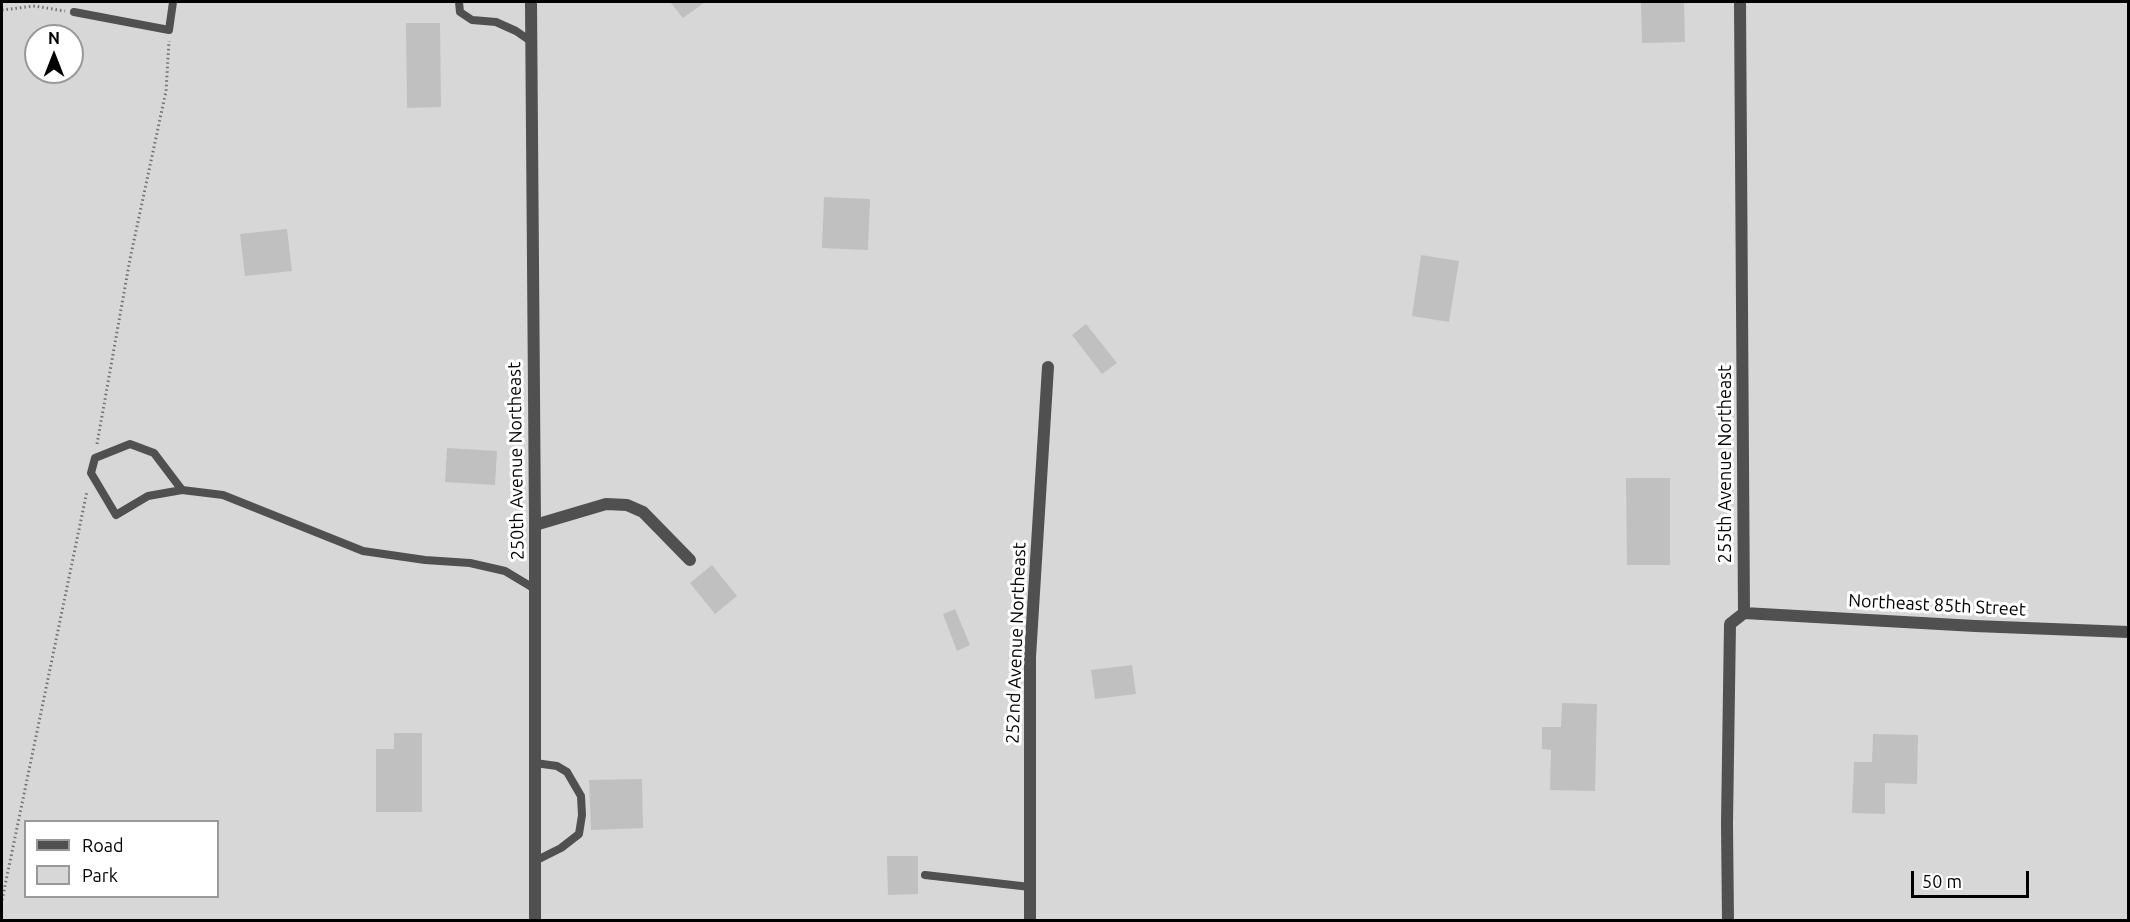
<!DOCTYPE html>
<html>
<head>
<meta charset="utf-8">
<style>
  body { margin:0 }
  #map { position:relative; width:2130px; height:922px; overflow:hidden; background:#fff; font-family:Ubuntu,sans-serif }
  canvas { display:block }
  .frame { position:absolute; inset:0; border:3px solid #000; pointer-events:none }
  .legend { position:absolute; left:24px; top:820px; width:195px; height:78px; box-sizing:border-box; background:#fff; border:2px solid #999; margin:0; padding:8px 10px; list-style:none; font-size:18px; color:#000 }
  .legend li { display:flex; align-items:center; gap:12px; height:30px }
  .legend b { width:30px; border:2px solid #999 }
  .north { position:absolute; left:24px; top:24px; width:60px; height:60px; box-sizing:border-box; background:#fff; border:2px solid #999; border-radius:50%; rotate:0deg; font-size:16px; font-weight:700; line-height:24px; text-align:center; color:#000 }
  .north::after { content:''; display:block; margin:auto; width:21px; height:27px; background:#000; clip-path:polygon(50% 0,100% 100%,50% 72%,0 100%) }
  .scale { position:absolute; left:1911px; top:871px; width:118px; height:27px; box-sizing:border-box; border:3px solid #000; border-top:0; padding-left:8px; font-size:18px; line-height:21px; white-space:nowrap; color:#000; -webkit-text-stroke:4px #fff; paint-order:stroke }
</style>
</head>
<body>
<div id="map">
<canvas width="2130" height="922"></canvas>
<div class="frame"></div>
<ul class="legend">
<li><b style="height:8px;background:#505050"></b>Road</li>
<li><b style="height:16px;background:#d7d7d7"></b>Park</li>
</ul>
<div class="north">N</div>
<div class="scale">50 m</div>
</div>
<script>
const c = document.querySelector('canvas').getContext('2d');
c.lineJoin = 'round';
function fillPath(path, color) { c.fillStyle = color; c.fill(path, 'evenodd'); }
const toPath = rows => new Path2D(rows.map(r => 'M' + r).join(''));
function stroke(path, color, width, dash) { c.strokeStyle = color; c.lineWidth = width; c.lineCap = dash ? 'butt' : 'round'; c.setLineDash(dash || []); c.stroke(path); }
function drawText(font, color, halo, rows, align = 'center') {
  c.font = font + ' Ubuntu,sans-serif'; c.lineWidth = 6; c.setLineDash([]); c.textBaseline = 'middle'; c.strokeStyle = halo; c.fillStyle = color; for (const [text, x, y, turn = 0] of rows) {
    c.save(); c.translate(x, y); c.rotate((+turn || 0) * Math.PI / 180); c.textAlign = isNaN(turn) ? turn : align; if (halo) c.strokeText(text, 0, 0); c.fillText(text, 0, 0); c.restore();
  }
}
fillPath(toPath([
  [2,2,2128,2,2128,920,2,920],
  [36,36,72,36,72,72,36,72],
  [26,822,218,822,218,896,26,896]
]), '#d7d7d7');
fillPath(toPath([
  [670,2,705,2,683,18],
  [1641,2,1684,2,1685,42,1642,43],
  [406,23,440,23,441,107,407,108],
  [824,197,870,199,868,250,822,248],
  [287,229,292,271,245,276,240,234],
  [1421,255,1459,261,1449,322,1412,316],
  [1086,324,1117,363,1102,374,1072,335],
  [447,448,497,451,495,485,445,482],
  [1626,478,1670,478,1670,565,1627,565],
  [712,565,737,596,715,614,690,583],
  [955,609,970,645,957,651,943,614],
  [1132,665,1136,694,1095,699,1091,670],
  [1562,703,1597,704,1595,791,1550,790,1551,750,1542,749,1542,727,1561,727],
  [394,733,422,733,422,812,376,812,376,749,394,749],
  [1873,734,1918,735,1917,784,1885,783,1885,814,1852,813,1854,762,1872,762],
  [642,779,643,828,591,830,589,780],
  [887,856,918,856,918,894,888,895]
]), '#c0c0c0');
stroke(toPath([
  [2,10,35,6,65,11],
  [97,444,130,259,166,91,169,41],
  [2,900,87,491]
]), '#727272', 3, [1.5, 3]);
stroke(toPath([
  [459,2,460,12,472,20,496,22,516,31,532,42],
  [74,12,169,30,173,2],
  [182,490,154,453,130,444,95,458,91,473,116,515,148,496,182,490,223,495,363,551,425,560,470,563,505,571,535,589],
  [535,861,561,848,579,834,582,815,581,796,567,772,557,766,535,763],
  [925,875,1030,887]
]), '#505050', 8);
stroke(toPath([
  [531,2,535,525,535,920],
  [535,525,606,504,627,505,643,512,690,560],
  [1744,613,1975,626,2128,632],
  [1030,920,1030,657,1048,367],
  [1728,920,1727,823,1730,624,1744,613,1740,2]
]), '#505050', 12);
drawText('18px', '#000', '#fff', [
  ["250th Avenue Northeast",516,461,-91],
  ["255th Avenue Northeast",1725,464,-90],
  ["Northeast 85th Street",1937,605,3],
  ["252nd Avenue Northeast",1016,643,-88]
]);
</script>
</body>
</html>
